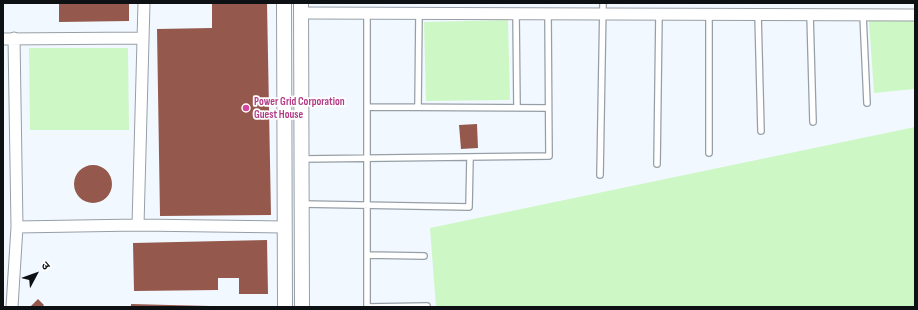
<!DOCTYPE html>
<html>
<head>
<meta charset="utf-8">
<style>
  body { margin:0 }
  #map { position:relative; width:918px; height:310px; overflow:hidden; background:#f2f8ff; font-family:"Sofia Sans Condensed","Noto Sans Devanagari",sans-serif }
  canvas { display:block }
  .frame { position:absolute; inset:0; border:4px solid #0e1114; pointer-events:none }
  .north { position:absolute; left:16px; top:254px; width:40px; height:40px; -webkit-text-stroke:3px #fff; paint-order:stroke; rotate:49deg; font-size:11px; font-weight:700; line-height:16px; text-align:center; color:#0e1114 }
  .north::after { content:''; display:block; margin:auto; width:14px; height:18px; background:#0e1114; clip-path:polygon(50% 0,100% 100%,50% 72%,0 100%) }
</style>
</head>
<body>
<div id="map">
<canvas width="918" height="310"></canvas>
<div class="frame"></div>
<div class="north">उ</div>
</div>
<script>
const c = document.querySelector('canvas').getContext('2d');
c.lineJoin = 'round';
function fillPath(path, color) { c.fillStyle = color; c.fill(path, 'evenodd'); }
const toPath = rows => new Path2D(rows.map(r => 'M' + r).join(''));
function stroke(path, color, width, dash) { c.strokeStyle = color; c.lineWidth = width; c.lineCap = dash ? 'butt' : 'round'; c.setLineDash(dash || []); c.stroke(path); }
function drawText(font, color, halo, rows, align = 'center') {
  c.font = font + ' "Sofia Sans Condensed",sans-serif'; c.lineWidth = 3.5; c.setLineDash([]); c.textBaseline = 'middle'; c.strokeStyle = halo; c.fillStyle = color; for (const [text, x, y, turn = 0] of rows) {
    c.save(); c.translate(x, y); c.rotate((+turn || 0) * Math.PI / 180); c.textAlign = isNaN(turn) ? turn : align; if (halo) c.strokeText(text, 0, 0); c.fillText(text, 0, 0); c.restore();
  }
}
fillPath(toPath([
  [508,20,510,100,426,101,424,22],
  [869,21,915,21,915,89,874,93],
  [29,48,128,48,129,130,30,130],
  [915,127,915,307,436,307,430,228]
]), '#cef7c6');
fillPath(toPath([
  [59,3,129,3,129,21,59,22],
  [212,3,267,3,271,215,160,216,157,29,212,28],
  [477,124,478,148,461,149,459,125],
  '74 184a19 19 0 1 1 38 0a19 19 0 1 1-38 0Z',
  [267,240,268,294,239,294,239,278,218,278,218,290,134,291,133,243],
  [38,299,44,305,42,307,30,307],
  [131,304,210,306,210,307,131,307]
]), '#94594c');
const service = toPath([
  [367,13,367,307,427,306],
  [516,13,517,108],
  [758,14,761,131],
  [810,14,813,122],
  [863,15,867,103],
  [367,107,548,108],
  [418,107,419,13],
  [709,153,709,14],
  [302,159,549,156,548,14],
  [657,164,659,14],
  [600,175,603,3],
  [302,204,469,207,470,158],
  [367,255,424,256]
]);
const minor = toPath([
  [301,13,915,15],
  [3,39,143,38],
  [138,225,144,3],
  [17,227,138,225,285,227],
  [12,307,17,227,14,38]
]);
const tertiary = toPath([
  [284,3,285,307],
  [301,3,302,307]
]);
stroke(service, '#979fa6', 8);
stroke(minor, '#979fa6', 13);
stroke(tertiary, '#979fa6', 16);
stroke(service, '#fff', 5.5);
stroke(minor, '#fff', 11);
stroke(tertiary, '#fff', 14);
for (const [x, y, r, color] of [
  [246,108,4,"#d1479c"]
]) { const dot = new Path2D(); dot.arc(x, y, r, 0, 2 * Math.PI); c.fillStyle = color; c.fill(dot); stroke(dot, '#fff', 1.5); }
drawText('bold 11px', '#b23c85', '#fff', [
  ["Power Grid Corporation",254,102],
  ["Guest House",254,115]
], 'left');
</script>
</body>
</html>
